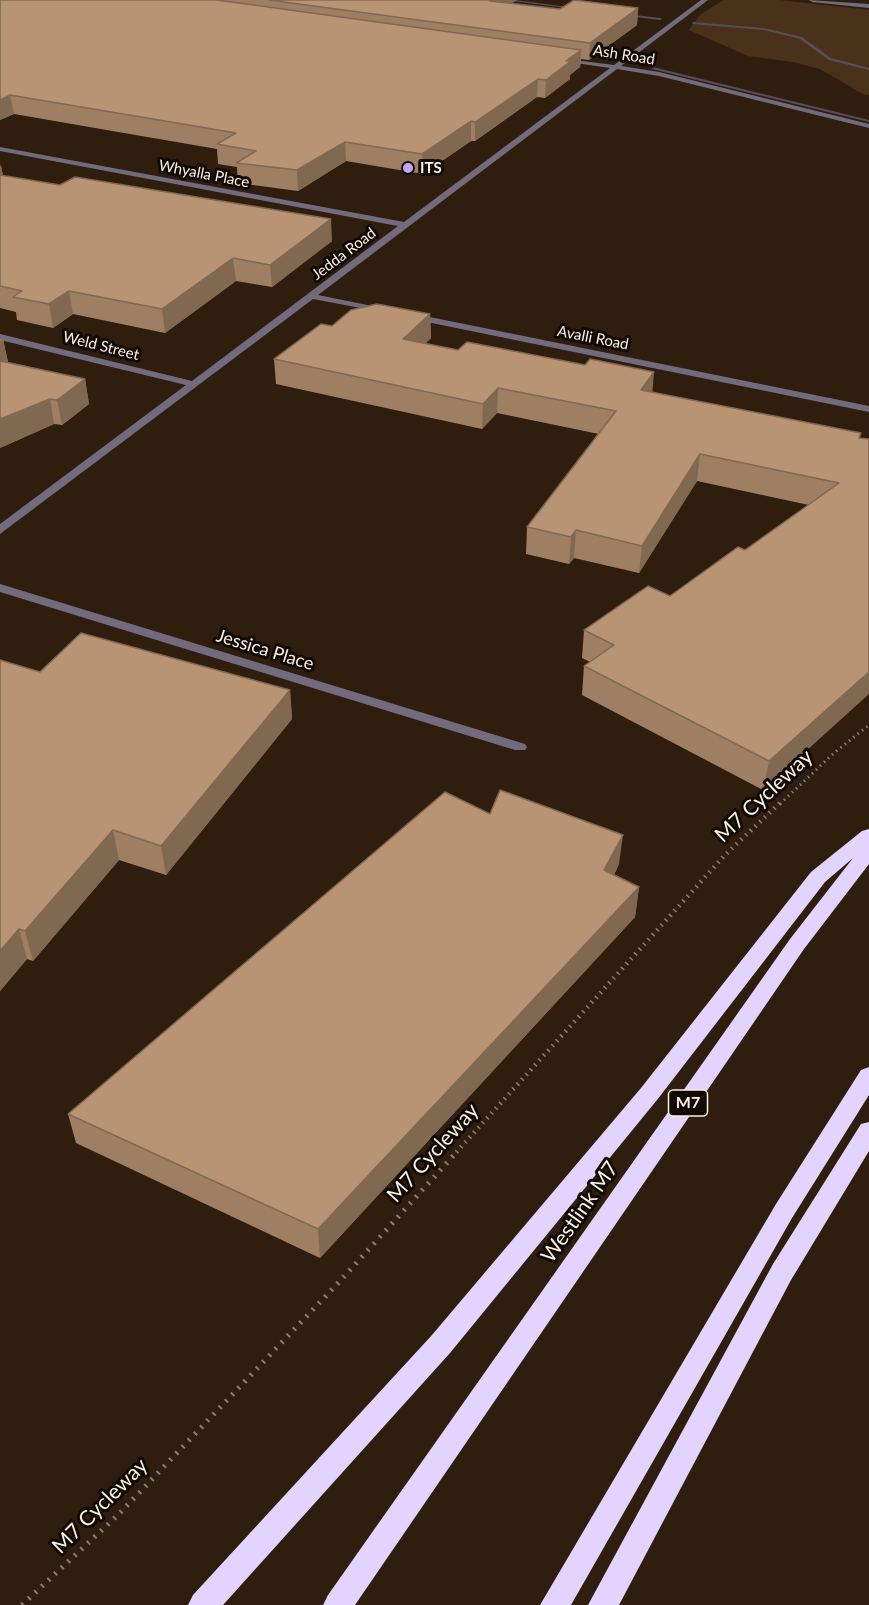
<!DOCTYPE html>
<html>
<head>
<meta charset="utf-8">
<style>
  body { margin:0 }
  canvas { display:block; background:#2f1e0e }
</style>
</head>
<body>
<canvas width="869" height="1605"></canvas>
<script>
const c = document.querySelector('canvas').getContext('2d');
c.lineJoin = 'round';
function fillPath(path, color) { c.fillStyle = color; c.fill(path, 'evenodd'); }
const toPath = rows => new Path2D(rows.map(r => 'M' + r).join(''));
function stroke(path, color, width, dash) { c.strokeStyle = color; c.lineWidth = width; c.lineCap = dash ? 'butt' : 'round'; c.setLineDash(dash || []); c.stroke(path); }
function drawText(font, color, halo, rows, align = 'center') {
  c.font = font + ' Lato,sans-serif'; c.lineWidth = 6; c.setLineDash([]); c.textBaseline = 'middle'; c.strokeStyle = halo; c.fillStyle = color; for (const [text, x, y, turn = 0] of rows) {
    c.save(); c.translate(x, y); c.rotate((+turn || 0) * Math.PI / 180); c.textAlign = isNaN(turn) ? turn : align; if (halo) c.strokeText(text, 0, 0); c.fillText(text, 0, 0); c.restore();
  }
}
fillPath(toPath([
  [723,0,779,0,869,10,869,95,863,94,820,69,793,62,748,56,689,30,700,15]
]), '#4a321a');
fillPath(toPath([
  [504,0,515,0,576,8,574,9,504,0],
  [626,14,660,18,662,19,660,20,627,16,626,14],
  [693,22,764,28,802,37,831,58,869,68,869,70,829,60,800,39,764,30,692,24,693,22],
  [653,67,869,120,869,122,652,69,653,67]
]), '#584c5d');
stroke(toPath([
  [780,804,834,753,869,725]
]), '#8b7d6f', 3, [1.5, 4]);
stroke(toPath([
  [452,1157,725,855,781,802]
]), '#8b7d6f', 4.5, [1.5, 5]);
stroke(toPath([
  [22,1605,119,1514,341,1280,454,1155]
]), '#8b7d6f', 5, [2, 7]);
fillPath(toPath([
  [809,0,869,4,869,8,812,2,809,0]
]), '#716b7d');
fillPath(toPath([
  [701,0,708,0,621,66,659,72,869,124,869,128,659,76,617,69,318,295,387,309,387,313,313,299,0,534,0,524,186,385,0,340,0,334,192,381,398,226,0,151,0,147,404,222,610,68,561,61,559,58,614,65,701,0],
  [410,313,869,406,869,412,407,318,407,314,410,313],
  [0,584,525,744,527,747,525,750,515,750,0,592,0,584]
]), '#716b7d');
fillPath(toPath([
  [869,829,869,864,804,949,355,1605,323,1605,328,1595,790,939,853,858,825,882,657,1100,450,1353,223,1605,188,1605,193,1595,432,1335,641,1088,811,872,862,831,869,829],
  [869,1067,869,1095,792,1218,571,1605,540,1605,776,1204,861,1070,869,1067],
  [869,1122,869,1151,791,1280,619,1605,588,1605,773,1264,861,1124,869,1122]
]), '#e2d3ff');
fillPath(toPath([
  [0,0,517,0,512,3,560,9,638,8,637,25,589,60,581,59,580,67,570,75,570,79,545,98,537,97,475,141,471,141,423,174,346,161,298,191,238,183,237,167,218,164,217,149,14,114,0,120],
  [0,165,1,166,3,176,332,241,272,287,236,281,165,333,73,314,53,328,17,320,16,312,0,308],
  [430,314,431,338,425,344,652,392,861,433,763,790,582,695,584,666,590,662,582,658,584,630,670,596,745,550,809,505,697,481,639,573,574,558,569,564,526,554,527,527,599,434,497,413,482,429,276,384,274,359,332,326],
  [0,339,3,339,8,362,85,379,89,404,62,425,54,424,0,448],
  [40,672,290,690,292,719,166,875,119,860,33,961,27,959,0,991],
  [619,864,614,875,639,887,635,917,320,1258,76,1143,68,1114]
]), '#9e7f64');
fillPath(toPath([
  [491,0,517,0,489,17,490,1],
  [638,8,637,25,589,60,590,43],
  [581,50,580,67,570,75,570,79,545,98,546,80,566,61],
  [538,79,537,97,475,141,475,122],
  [10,95,14,114,0,120,0,100],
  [471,121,471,141,423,174,422,154],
  [345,142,346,161,298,191,297,170],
  [0,166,1,166,5,186,0,189],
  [331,219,332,241,272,287,270,265],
  [233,258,236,281,165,333,162,309],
  [69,291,73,314,53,328,49,304],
  [430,314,431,338,403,364,403,339],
  [3,339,8,364,0,369,0,341],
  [654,372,652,397,641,390],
  [85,379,89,404,62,425,57,400],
  [498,388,497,413,482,429,483,404],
  [50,399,54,424,0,448,0,419],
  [700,454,697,481,639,573,642,546],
  [576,530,574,558,569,564,571,537],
  [869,672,869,694,763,790,769,761],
  [290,690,292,719,166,875,161,846],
  [113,830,119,860,33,961,25,931],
  [623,835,619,864,601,900,604,870],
  [639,887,635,917,320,1258,318,1229],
  [19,929,27,959,0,991,0,951]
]), '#816851');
const building = toPath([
  [0,0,217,0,581,50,566,61,571,61,546,80,538,79,475,122,471,121,422,154,345,142,297,170,236,163,256,151,217,144,236,133,10,95,0,100,0,0],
  [269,0,491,0,490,1,560,9,574,0,638,8,590,43,269,0],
  [0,175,60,185,75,177,331,219,270,265,233,258,162,309,69,291,49,304,13,297,22,291,0,286,0,175],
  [377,304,430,314,403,339,458,350,467,342,585,365,590,359,654,372,641,390,861,433,859,438,869,439,869,672,769,761,584,666,614,645,584,630,648,586,670,596,738,547,745,550,839,483,700,454,642,546,576,530,571,537,527,527,616,411,498,388,483,404,274,359,321,324,332,326,351,310,377,304],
  [0,361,85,379,57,400,50,399,0,419,0,361],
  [81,633,290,690,161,846,113,830,25,931,19,929,0,951,0,660,40,672,81,633],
  [500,790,623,835,604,870,639,887,318,1229,68,1114,445,792,490,814,500,790]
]);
fillPath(building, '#b89474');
stroke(building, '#816851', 1.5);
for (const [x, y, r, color] of [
  [408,168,6,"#c3a7f2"]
]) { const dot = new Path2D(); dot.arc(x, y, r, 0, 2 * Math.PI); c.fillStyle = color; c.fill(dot); stroke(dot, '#110a04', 2); }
drawText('15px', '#fbf0e5', '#110a04', [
  ["Ash Road",624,55,9],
  ["Whyalla Place",204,174,11],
  ["Jedda Road",344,254,-37],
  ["Avalli Road",593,338,11],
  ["Weld Street",101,346,14]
]);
drawText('bold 15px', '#fbf0e5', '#110a04', [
  ["ITS",420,168]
], 'left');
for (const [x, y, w] of [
  [688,1103,39]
]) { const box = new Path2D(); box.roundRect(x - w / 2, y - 13, w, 26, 4.5); c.fillStyle = '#110a04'; c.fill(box); stroke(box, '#fbf0e5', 1.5); }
drawText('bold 16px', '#fbf0e5', null, [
  ["M7",688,1103]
]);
drawText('18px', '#fbf0e5', '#110a04', [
  ["Jessica Place",265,650,17]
]);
drawText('21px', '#fbf0e5', '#110a04', [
  ["M7 Cycleway",764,796,-43],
  ["M7 Cycleway",433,1153,-48],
  ["Westlink M7",580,1212,-55],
  ["M7 Cycleway",100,1506,-45]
]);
</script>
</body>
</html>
